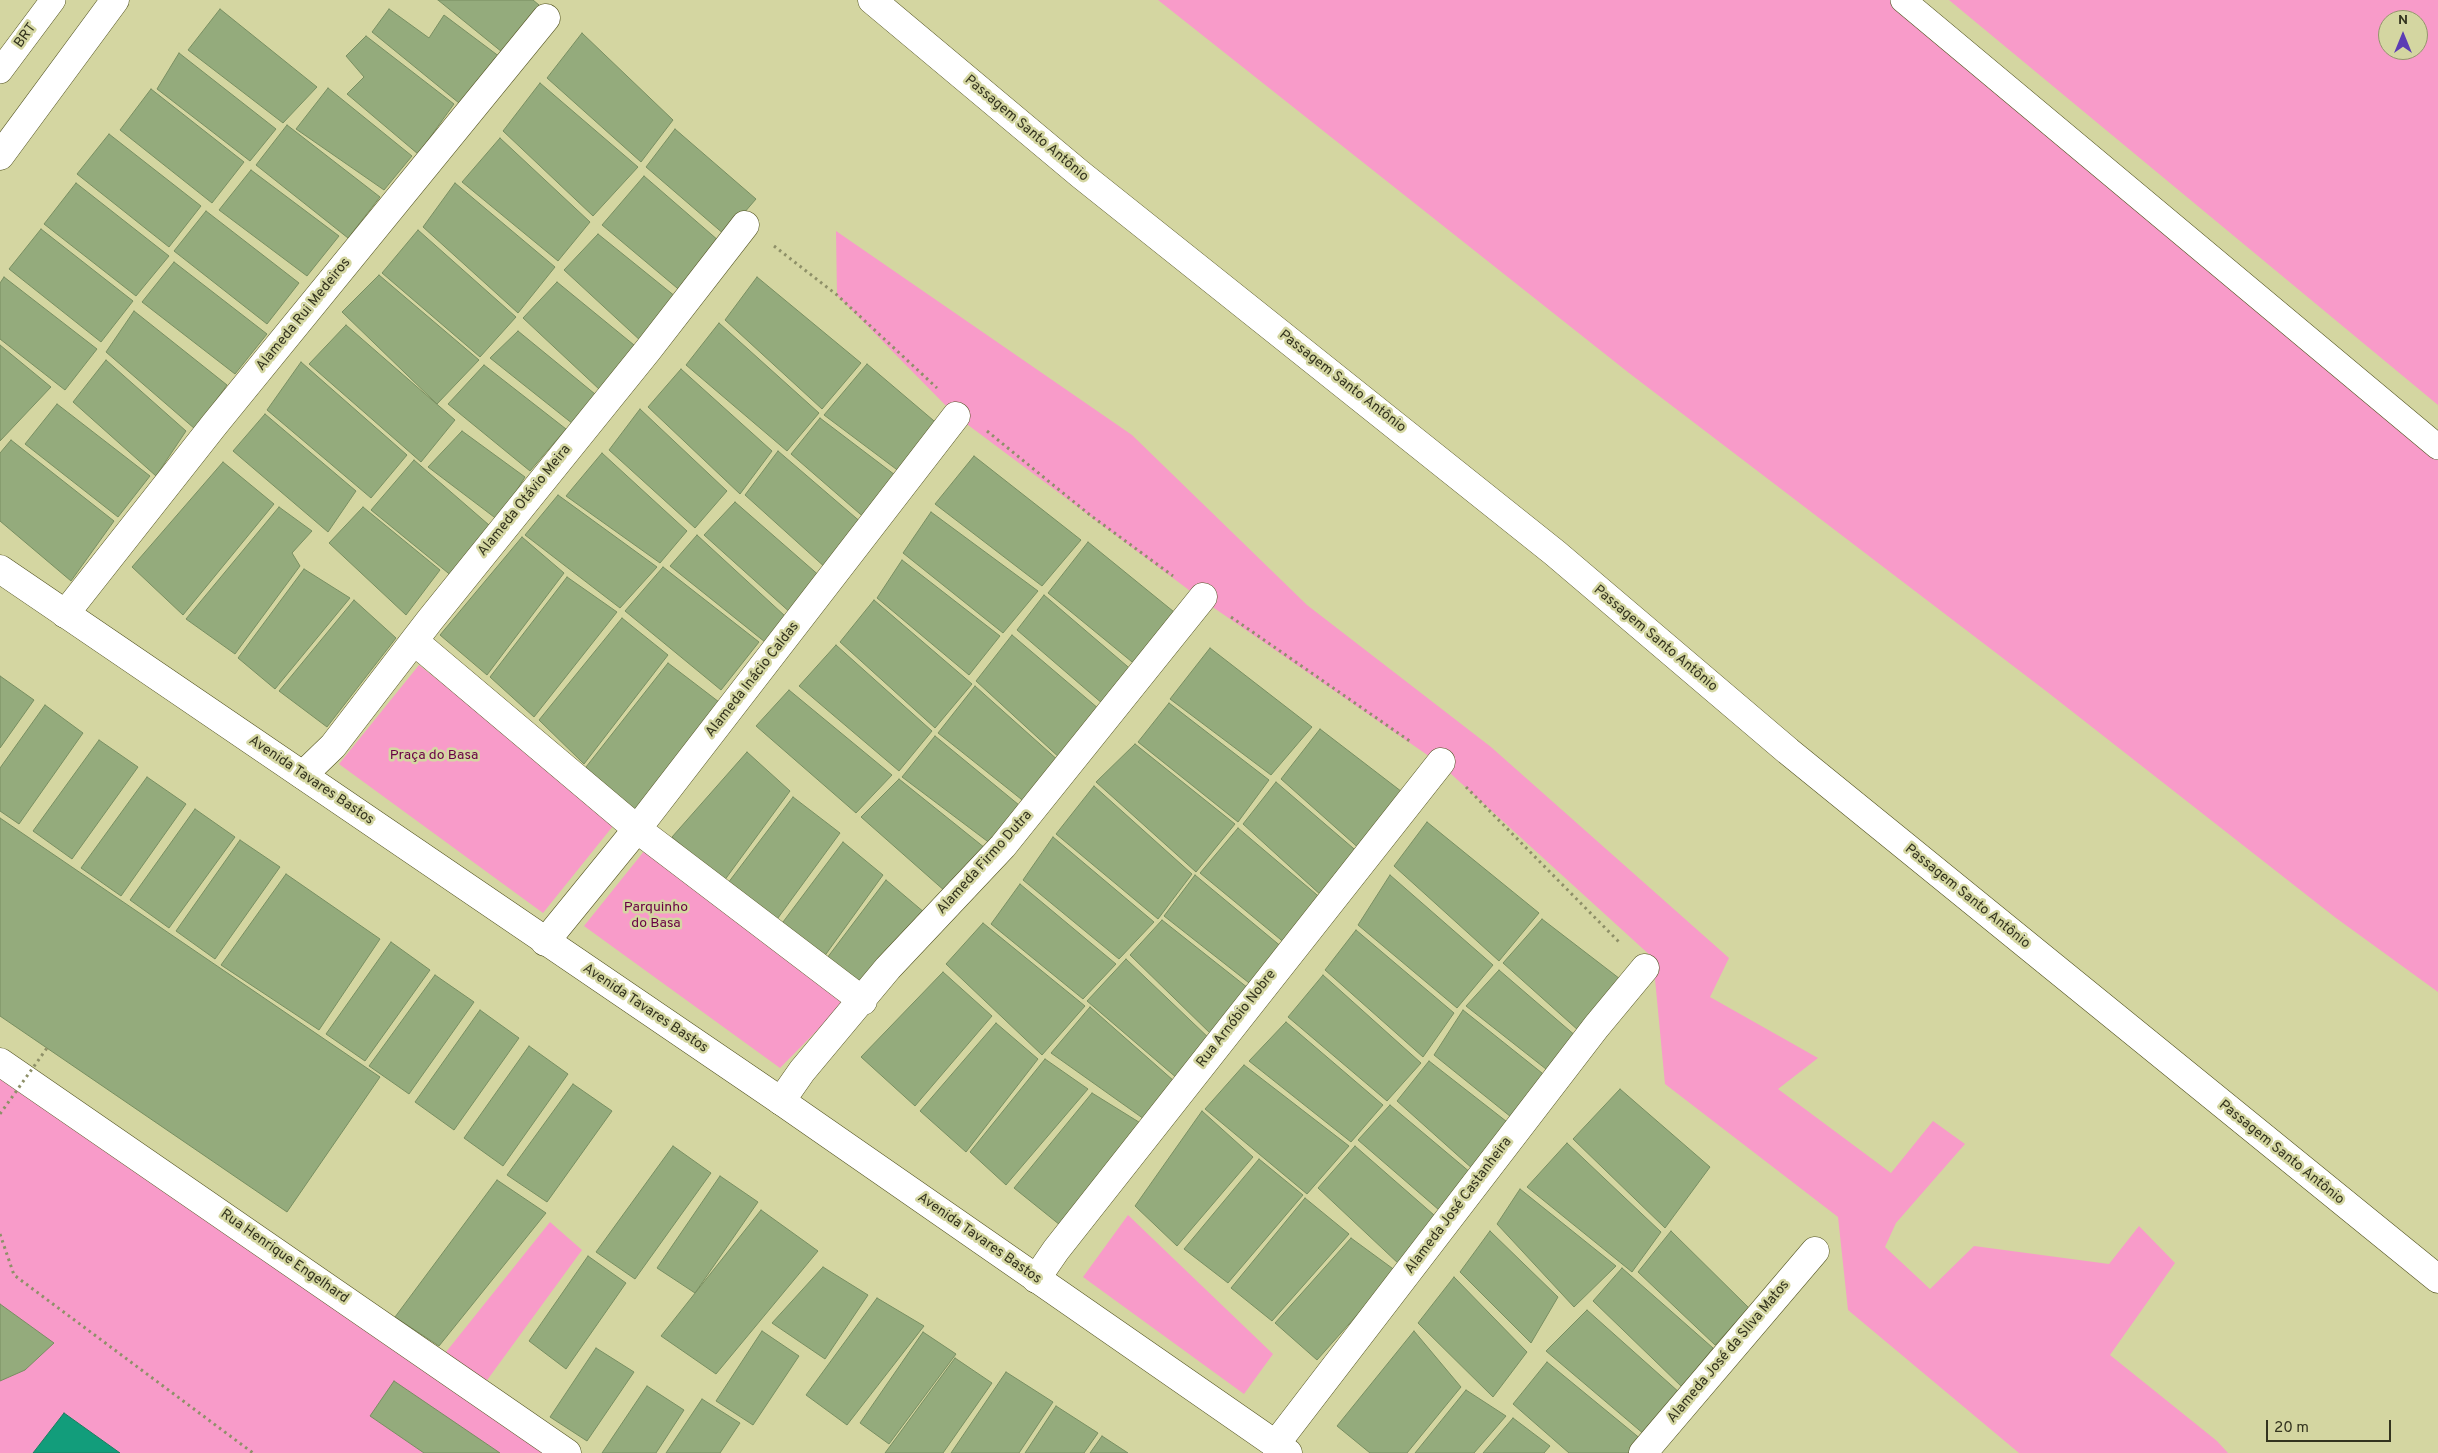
<!DOCTYPE html>
<html>
<head>
<meta charset="utf-8">
<style>
  body { margin:0 }
  #map { position:relative; width:2438px; height:1453px; overflow:hidden; background:#d4d6a1; font-family:Overpass,sans-serif }
  canvas { display:block }
  .north { position:absolute; left:2378px; top:10px; width:50px; height:50px; box-sizing:border-box; background:#d4d6a1; border:1px solid #94956d; border-radius:50%; rotate:0deg; font-size:14px; font-weight:700; line-height:20px; text-align:center; color:#33331e }
  .north::after { content:''; display:block; margin:auto; width:18px; height:22px; background:#5c3cb4; clip-path:polygon(50% 0,100% 100%,50% 72%,0 100%) }
  .scale { position:absolute; left:2266px; top:1420px; width:125px; height:22px; box-sizing:border-box; border:2px solid #33331e; border-top:0; padding-left:6px; font-size:15px; line-height:18px; white-space:nowrap; color:#33331e; -webkit-text-stroke:4px #d4d6a1; paint-order:stroke }
</style>
</head>
<body>
<div id="map">
<canvas width="2438" height="1453"></canvas>
<div class="north">N</div>
<div class="scale">20 m</div>
</div>
<script>
const c = document.querySelector('canvas').getContext('2d');
c.lineJoin = 'round';
function fillPath(path, color) { c.fillStyle = color; c.fill(path, 'evenodd'); }
const toPath = rows => new Path2D(rows.map(r => 'M' + r).join(''));
function stroke(path, color, width, dash) { c.strokeStyle = color; c.lineWidth = width; c.lineCap = dash ? 'butt' : 'round'; c.setLineDash(dash || []); c.stroke(path); }
function drawText(font, color, halo, rows, align = 'center') {
  c.font = font + ' Overpass,sans-serif'; c.lineWidth = 5; c.setLineDash([]); c.textBaseline = 'middle'; c.strokeStyle = halo; c.fillStyle = color; for (const [text, x, y, turn = 0] of rows) {
    c.save(); c.translate(x, y); c.rotate((+turn || 0) * Math.PI / 180); c.textAlign = isNaN(turn) ? turn : align; if (halo) c.strokeText(text, 0, 0); c.fillText(text, 0, 0); c.restore();
  }
}
fillPath(toPath([
  [1158,0,1893,0,2438,453,2438,992,2336,918,2046,691,1629,373],
  [1949,0,2438,0,2438,405],
  [2388,20,2418,20,2418,50,2388,50],
  [836,231,1132,435,1307,605,1491,747,1729,958,1710,997,1818,1058,1778,1089,1891,1173,1933,1121,1965,1144,1896,1223,1885,1247,1930,1289,1974,1246,2109,1264,2139,1226,2175,1263,2110,1355,2217,1441,2228,1453,2019,1453,1848,1310,1838,1217,1665,1084,1653,958,1439,763,1201,599,956,416,837,295],
  [419,665,617,821,543,913,339,764],
  [649,845,843,1004,780,1068,584,926],
  [0,1064,564,1453,0,1453],
  [1128,1215,1273,1354,1244,1394,1083,1277],
  [550,1222,582,1250,485,1383,446,1352]
]), '#f89bc9');
const water = toPath([
  [64,1413,120,1453,33,1453,64,1413]
]);
fillPath(water, '#129d7b');
stroke(water, '#1c7d5f', 1);
const building = toPath([
  [438,0,533,0,539,5,502,52,438,0],
  [220,9,317,87,283,123,188,50,220,9],
  [389,9,429,38,444,15,500,57,459,103,372,32,389,9],
  [582,33,673,120,641,162,547,78,582,33],
  [366,36,454,104,418,154,347,94,364,77,346,56,366,36],
  [179,53,276,129,250,161,157,89,179,53],
  [540,83,638,167,593,216,503,131,540,83],
  [328,88,412,156,384,190,296,129,328,88],
  [151,89,244,162,212,203,120,130,151,89],
  [287,125,380,197,348,238,256,165,287,125],
  [675,129,756,199,725,235,646,167,675,129],
  [109,134,201,206,169,247,77,174,109,134],
  [500,138,590,222,558,261,462,182,500,138],
  [251,170,339,236,307,276,219,210,251,170],
  [644,176,719,241,683,293,602,225,644,176],
  [76,183,169,256,136,296,44,224,76,183],
  [455,183,555,267,518,313,423,227,455,183],
  [206,211,299,283,267,324,174,251,206,211],
  [41,229,133,301,101,342,9,269,41,229],
  [418,230,516,317,480,357,382,273,418,230],
  [598,234,676,297,642,342,564,270,598,234],
  [174,262,267,334,235,374,142,302,174,262],
  [379,275,479,360,437,404,342,312,379,275],
  [4,277,97,349,65,390,0,339,0,283,4,277],
  [757,277,861,363,822,409,725,320,757,277],
  [557,282,634,345,600,390,523,318,557,282],
  [134,311,227,385,195,429,106,352,134,311],
  [719,323,819,413,787,451,686,365,719,323],
  [346,325,455,420,421,462,309,364,346,325],
  [518,331,595,394,573,424,490,358,518,331],
  [0,345,51,387,0,441,0,345],
  [106,360,186,431,156,476,73,402,106,360],
  [301,362,407,455,371,498,267,410,301,362],
  [867,364,940,426,904,475,824,415,867,364],
  [484,365,566,429,530,471,448,404,484,365],
  [681,369,772,451,740,494,648,407,681,369],
  [57,404,150,476,118,517,25,444,57,404],
  [640,409,727,491,695,528,609,450,640,409],
  [265,414,356,491,328,532,233,451,265,414],
  [820,418,899,478,867,520,791,454,820,418],
  [462,431,525,477,498,520,428,467,462,431],
  [11,440,114,521,71,581,0,521,0,453,11,440],
  [778,451,863,524,827,569,745,495,778,451],
  [602,453,687,531,660,563,566,496,602,453],
  [974,456,1081,540,1042,586,935,504,974,456],
  [414,460,489,525,453,577,371,510,414,460],
  [223,462,274,504,183,615,132,567,223,462],
  [558,495,657,567,620,608,525,535,558,495],
  [735,502,822,578,793,615,704,535,735,502],
  [279,507,312,531,292,553,300,566,235,654,186,619,279,507],
  [363,507,440,570,406,615,329,543,363,507],
  [931,512,1038,591,1003,633,903,553,931,512],
  [697,535,785,616,765,642,670,566,697,535],
  [522,537,564,573,487,675,440,635,522,537],
  [1088,542,1179,616,1137,666,1048,593,1088,542],
  [902,560,1000,636,969,675,877,598,902,560],
  [663,567,759,642,721,690,625,611,663,567],
  [304,569,350,598,275,689,238,658,304,569],
  [567,577,617,612,534,717,490,677,567,577],
  [1044,595,1134,672,1103,704,1017,630,1044,595],
  [354,600,396,638,327,727,279,691,354,600],
  [874,600,972,684,935,728,840,642,874,600],
  [622,618,668,655,584,764,539,720,622,618],
  [1012,635,1099,709,1062,760,976,681,1012,635],
  [836,645,932,731,899,771,799,686,836,645],
  [1210,648,1312,727,1271,775,1170,699,1210,648],
  [668,663,719,702,634,814,586,767,668,663],
  [0,676,34,700,0,748,0,676],
  [975,686,1060,762,1026,803,938,733,975,686],
  [789,690,892,775,856,813,756,726,789,690],
  [1169,703,1269,780,1238,822,1138,742,1169,703],
  [45,705,83,733,19,824,0,811,0,768,45,705],
  [1320,729,1406,795,1362,851,1281,779,1320,729],
  [935,736,1019,805,991,844,902,777,935,736],
  [99,740,138,767,72,859,33,831,99,740],
  [1135,744,1235,824,1196,872,1096,782,1135,744],
  [747,752,790,791,724,881,672,837,747,752],
  [147,777,186,804,121,896,81,868,147,777],
  [899,779,985,848,946,892,861,817,899,779],
  [1276,782,1360,854,1323,897,1243,824,1276,782],
  [1094,786,1192,874,1158,919,1056,834,1094,786],
  [793,797,840,833,775,922,728,883,793,797],
  [195,809,235,837,169,928,130,900,195,809],
  [0,818,380,1077,287,1212,0,1016,0,818],
  [1427,822,1539,913,1499,961,1394,866,1427,822],
  [1238,828,1323,900,1286,944,1200,873,1238,828],
  [1053,837,1154,922,1119,959,1023,880,1053,837],
  [240,840,280,867,215,959,176,931,240,840],
  [843,842,883,875,821,961,780,926,843,842],
  [286,874,380,939,319,1030,221,965,286,874],
  [1195,875,1283,948,1253,986,1164,916,1195,875],
  [1390,875,1493,965,1457,1008,1358,925,1390,875],
  [886,880,925,913,859,990,824,962,886,880],
  [1020,884,1116,964,1083,999,991,924,1020,884],
  [1542,919,1624,982,1579,1031,1503,963,1542,919],
  [1162,920,1248,988,1214,1037,1130,955,1162,920],
  [983,923,1085,1006,1042,1055,946,964,983,923],
  [1356,930,1454,1013,1423,1057,1325,970,1356,930],
  [391,942,430,970,365,1061,326,1034,391,942],
  [1126,959,1212,1041,1178,1079,1087,1001,1126,959],
  [1499,970,1577,1037,1551,1073,1466,1006,1499,970],
  [943,972,992,1016,915,1106,861,1057,943,972],
  [435,975,474,1002,409,1094,369,1066,435,975],
  [1323,975,1421,1063,1387,1101,1288,1017,1323,975],
  [1090,1007,1174,1081,1144,1119,1051,1053,1090,1007],
  [480,1010,519,1038,454,1130,415,1102,480,1010],
  [1463,1010,1547,1077,1516,1121,1434,1055,1463,1010],
  [1286,1022,1383,1105,1351,1142,1249,1061,1286,1022],
  [996,1023,1038,1059,966,1152,920,1111,996,1023],
  [529,1046,568,1074,503,1166,464,1138,529,1046],
  [1045,1059,1088,1089,1006,1185,970,1152,1045,1059],
  [1429,1061,1511,1125,1474,1170,1397,1101,1429,1061],
  [1244,1065,1349,1146,1307,1194,1205,1109,1244,1065],
  [573,1084,612,1111,547,1202,507,1175,573,1084],
  [1620,1089,1710,1167,1665,1228,1573,1139,1620,1089],
  [1092,1093,1142,1124,1060,1225,1014,1188,1092,1093],
  [1390,1105,1471,1173,1439,1210,1358,1140,1390,1105],
  [1202,1111,1253,1157,1177,1246,1135,1206,1202,1111],
  [1567,1143,1661,1232,1632,1272,1527,1187,1567,1143],
  [673,1146,711,1173,635,1279,596,1252,673,1146],
  [1355,1146,1434,1215,1400,1265,1318,1188,1355,1146],
  [1259,1159,1303,1195,1228,1283,1184,1249,1259,1159],
  [720,1176,758,1202,695,1293,657,1268,720,1176],
  [497,1180,546,1213,439,1346,395,1317,497,1180],
  [1520,1189,1616,1266,1574,1307,1497,1224,1520,1189],
  [1305,1198,1349,1234,1272,1321,1231,1288,1305,1198],
  [761,1210,818,1251,716,1374,661,1336,761,1210],
  [1490,1231,1558,1297,1531,1343,1460,1272,1490,1231],
  [1671,1231,1749,1308,1715,1345,1638,1272,1671,1231],
  [1351,1238,1396,1271,1317,1360,1275,1323,1351,1238],
  [588,1256,626,1283,566,1369,529,1341,588,1256],
  [823,1267,868,1295,825,1359,772,1323,823,1267],
  [1622,1268,1713,1348,1682,1387,1593,1301,1622,1268],
  [1454,1277,1527,1352,1493,1397,1418,1323,1454,1277],
  [877,1298,924,1326,847,1425,806,1395,877,1298],
  [0,1304,54,1343,25,1370,0,1381,0,1304],
  [1587,1310,1680,1393,1645,1435,1546,1351,1587,1310],
  [762,1331,799,1356,753,1425,716,1401,762,1331],
  [1414,1331,1461,1387,1407,1453,1370,1453,1337,1426,1414,1331],
  [923,1332,956,1354,889,1444,860,1423,923,1332],
  [596,1348,634,1372,587,1441,550,1417,596,1348],
  [955,1358,992,1383,943,1453,885,1453,955,1358],
  [1547,1362,1642,1440,1630,1453,1569,1453,1513,1404,1547,1362],
  [1006,1372,1053,1402,1019,1453,951,1453,1006,1372],
  [394,1381,500,1453,424,1453,370,1416,394,1381],
  [647,1386,684,1410,656,1453,602,1453,647,1386],
  [1466,1390,1506,1416,1474,1453,1415,1453,1466,1390],
  [702,1399,740,1423,720,1453,666,1453,702,1399],
  [1056,1406,1098,1433,1084,1453,1025,1453,1056,1406],
  [1513,1418,1550,1446,1544,1453,1483,1453,1513,1418],
  [1102,1436,1128,1453,1090,1453,1102,1436]
]);
fillPath(building, '#94ab7c');
stroke(building, '#788e61', 1);
const lane = toPath([
  [1903,0,2438,447],
  [0,71,53,0]
]);
const street = toPath([
  [872,0,1080,174,1555,553,1788,751,2438,1279],
  [65,614,214,425,546,18],
  [414,641,637,829,863,1001],
  [303,775,333,746,430,620,648,350,745,225],
  [545,942,637,829,956,416],
  [0,1062,567,1453],
  [781,1101,802,1071,888,968,1003,846,1203,597],
  [1036,1279,1056,1250,1441,762],
  [1275,1445,1596,1027,1645,968],
  [1643,1453,1815,1251]
]);
const secondary = toPath([
  [0,569,781,1101,1288,1453]
]);
const highway = toPath([
  [0,156,115,0]
]);
stroke(lane, '#535321', 26);
stroke(street, '#535321', 29);
stroke(secondary, '#535321', 29);
stroke(highway, '#535321', 29);
stroke(toPath([
  [774,246,837,295,937,388],
  [987,431,1090,515,1173,576],
  [1231,617,1411,742],
  [1466,787,1620,943],
  [0,1234,14,1275,253,1453]
]), '#8e9068', 3, [2.5, 4]);
stroke(lane, '#fff', 25);
stroke(street, '#fff', 28);
stroke(secondary, '#fff', 28);
stroke(highway, '#fff', 28);
stroke(toPath([
  [0,1114,47,1048]
]), '#8e9068', 3, [2.5, 4]);
drawText('14px', '#33331e', '#d4d6a1', [
  ["BRT",26,36,-54],
  ["Passagem Santo Antônio",1026,129,40],
  ["Alameda Rui Medeiros",304,315,-51],
  ["Passagem Santo Antônio",1342,382,38],
  ["Alameda Otávio Meira",525,501,-51],
  ["Passagem Santo Antônio",1655,639,40],
  ["Alameda Inácio Caldas",753,680,-52],
  ["Avenida Tavares Bastos",311,781,34],
  ["Alameda Firmo Dutra",985,863,-48],
  ["Passagem Santo Antônio",1967,897,39],
  ["Avenida Tavares Bastos",645,1009,34],
  ["Rua Arnóbio Nobre",1237,1019,-52],
  ["Passagem Santo Antônio",2281,1153,39],
  ["Alameda José Castanheira",1459,1206,-53],
  ["Avenida Tavares Bastos",979,1239,35],
  ["Rua Henrique Engelhard",284,1257,35],
  ["Alameda José da SIlva Matos",1729,1352,-50]
]);
drawText('14px', '#680043', '#d4d6a1', [
  ["Praça do Basa",434,756],
  ["Parquinho",656,908],
  ["do Basa",656,924]
]);
</script>
</body>
</html>
